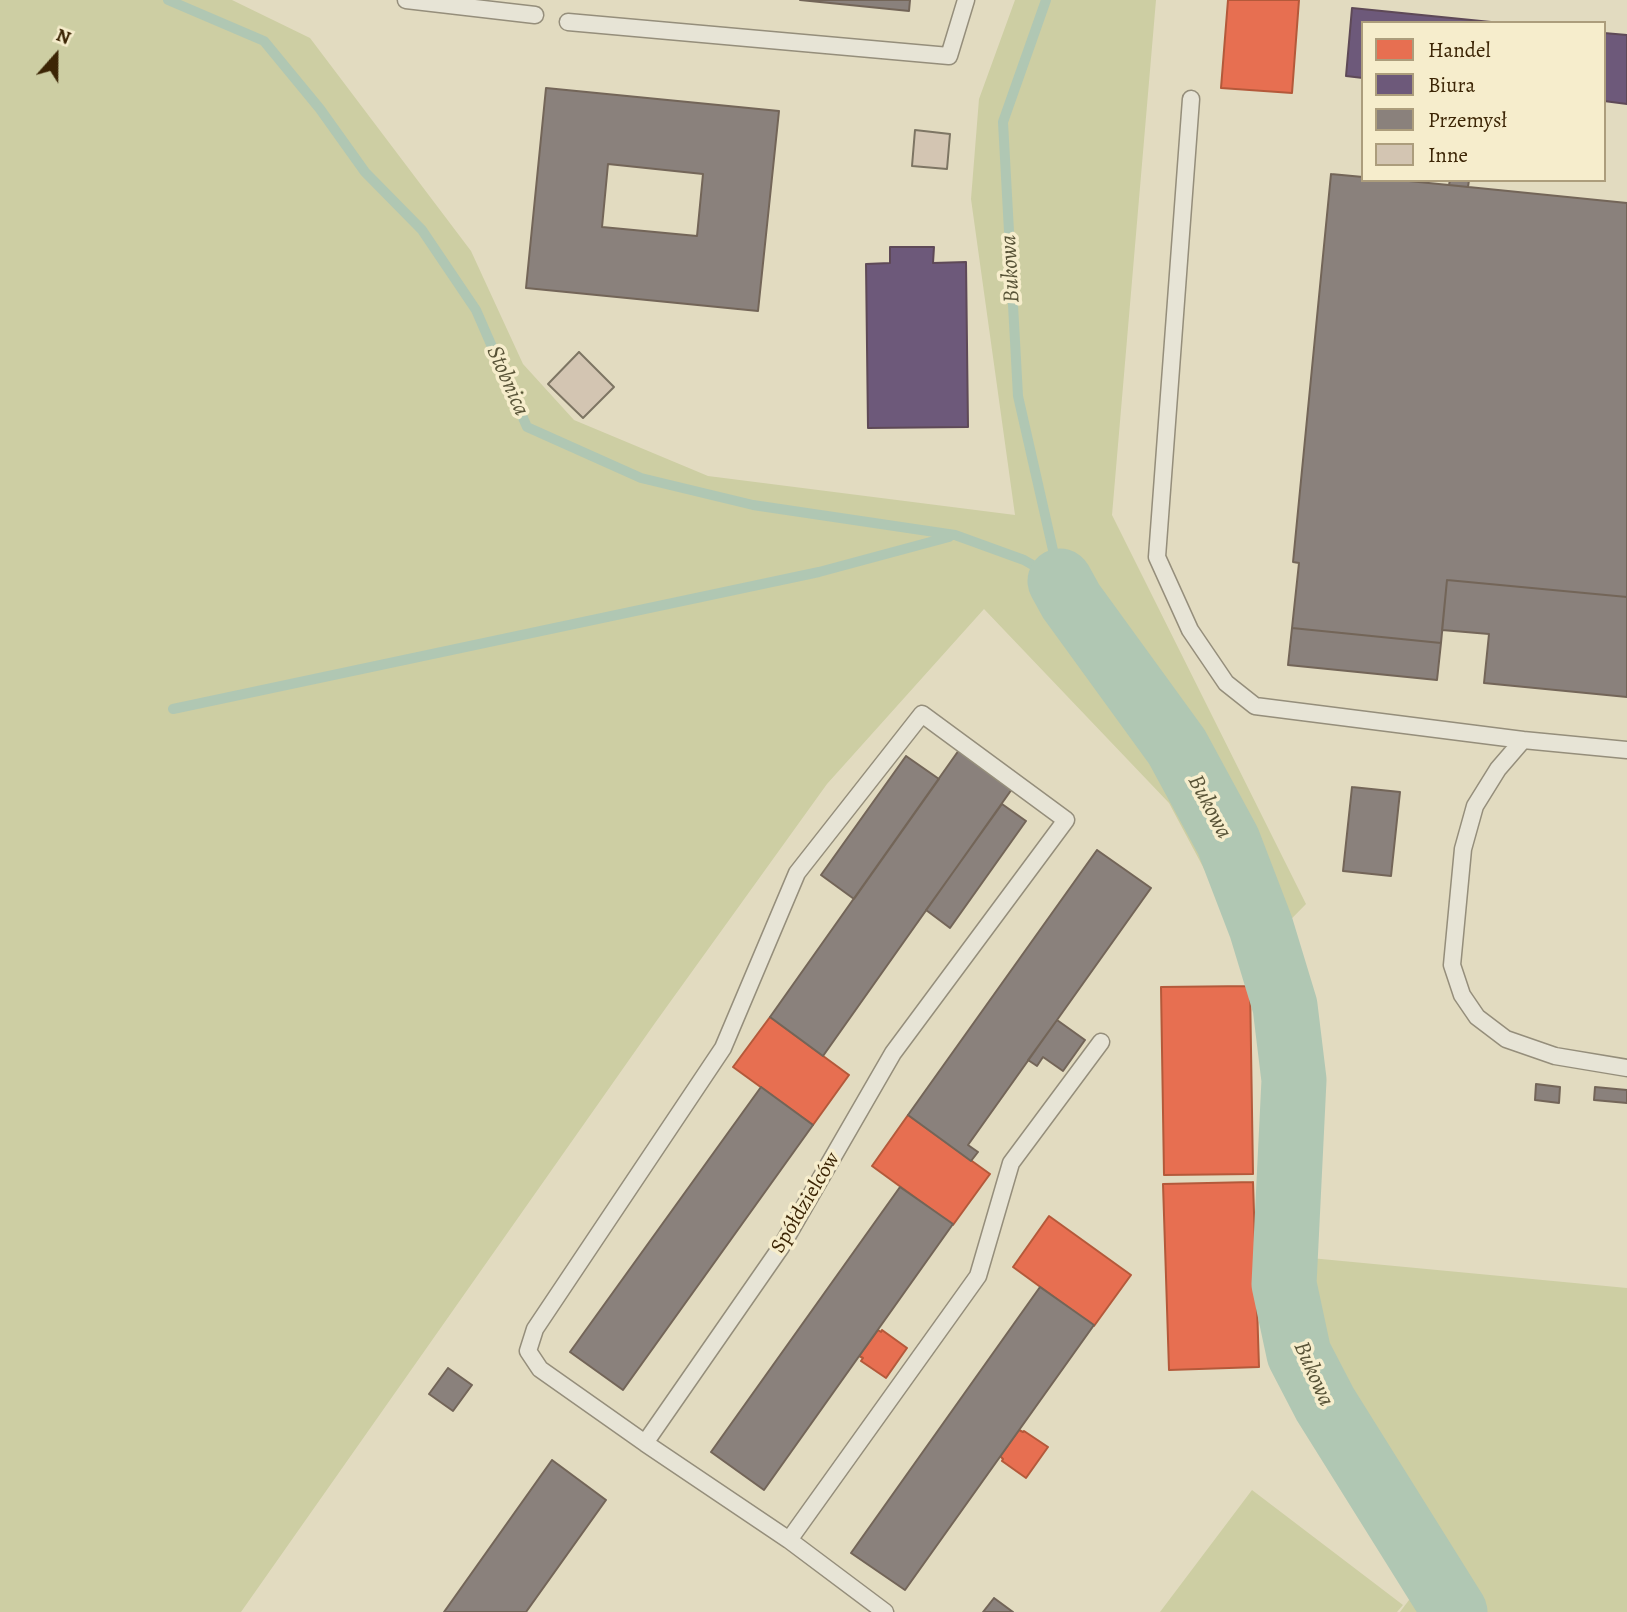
<!DOCTYPE html>
<html>
<head>
<meta charset="utf-8">
<style>
  body { margin:0 }
  #map { position:relative; width:1627px; height:1612px; overflow:hidden; background:#e2dbc0; font-family:Alegreya,serif }
  canvas { display:block }
  .legend { position:absolute; left:1361px; top:21px; width:245px; height:161px; box-sizing:border-box; background:#f6edcc; border:2px solid #ac9d7c; margin:0; padding:9px 12px; list-style:none; font-size:21px; color:#3c2505 }
  .legend li { display:flex; align-items:center; gap:14px; height:35px }
  .legend b { width:35px; border:2px solid #ac9d7c }
  .north { position:absolute; left:21px; top:21px; width:70px; height:70px; -webkit-text-stroke:5px #f6edcc; paint-order:stroke; rotate:21deg; font-size:19px; font-weight:700; line-height:28px; text-align:center; color:#3c2505 }
  .north::after { content:''; display:block; margin:auto; width:24px; height:32px; background:#3c2505; clip-path:polygon(50% 0,100% 100%,50% 72%,0 100%) }
</style>
</head>
<body>
<div id="map">
<canvas width="1627" height="1612"></canvas>
<ul class="legend">
<li><b style="height:19px;background:#e76f51"></b>Handel</li>
<li><b style="height:19px;background:#6d597a"></b>Biura</li>
<li><b style="height:19px;background:#8a817c"></b>Przemysł</li>
<li><b style="height:19px;background:#d3c5b2"></b>Inne</li>
</ul>
<div class="north">N</div>
</div>
<script>
const c = document.querySelector('canvas').getContext('2d');
c.lineJoin = 'round';
function fillPath(path, color) { c.fillStyle = color; c.fill(path, 'evenodd'); }
const toPath = rows => new Path2D(rows.map(r => 'M' + r).join(''));
function stroke(path, color, width, dash) { c.strokeStyle = color; c.lineWidth = width; c.lineCap = dash ? 'butt' : 'round'; c.setLineDash(dash || []); c.stroke(path); }
function drawText(font, color, halo, rows, align = 'center') {
  c.font = font + ' Alegreya,serif'; c.lineWidth = 7; c.setLineDash([]); c.textBaseline = 'middle'; c.strokeStyle = halo; c.fillStyle = color; for (const [text, x, y, turn = 0] of rows) {
    c.save(); c.translate(x, y); c.rotate((+turn || 0) * Math.PI / 180); c.textAlign = isNaN(turn) ? turn : align; if (halo) c.strokeText(text, 0, 0); c.fillText(text, 0, 0); c.restore();
  }
}
fillPath(toPath([
  [0,0,232,0,310,38,471,251,523,364,574,420,708,476,1015,515,971,199,979,99,1015,0,1156,0,1112,515,1306,904,1252,959,1169,803,984,609,827,784,655,1023,241,1612,0,1612],
  [1300,1257,1627,1288,1627,1612,1472,1612,1318,1366,1306,1327,1301,1294],
  [1252,1490,1403,1605,1397,1612,1160,1612],
  [1418,1588,1434,1612,1400,1612]
]), '#cdcea3');
const shops = toPath([
  [1228,0,1299,0,1292,93,1221,88,1228,0],
  [1250,986,1253,1174,1164,1175,1161,987,1250,986],
  [770,1017,849,1075,813,1125,733,1067,770,1017],
  [908,1115,990,1174,953,1225,872,1166,908,1115],
  [1253,1182,1259,1367,1169,1370,1163,1184,1253,1182],
  [1049,1216,1131,1275,1094,1326,1013,1267,1049,1216],
  [878,1330,881,1332,882,1330,907,1348,886,1378,861,1361,863,1358,859,1356,878,1330],
  [1019,1430,1023,1432,1024,1431,1048,1447,1026,1478,1002,1461,1003,1459,1000,1456,1019,1430]
]);
fillPath(shops, '#e76f51');
stroke(shops, '#b4593a', 2);
const offices = toPath([
  [1352,8,1501,23,1363,23,1363,78,1346,76,1352,8],
  [1604,33,1627,35,1627,104,1604,101,1604,33],
  [890,247,934,247,933,263,966,262,968,427,868,428,866,264,890,263,890,247]
]);
fillPath(offices, '#6d597a');
stroke(offices, '#5e4957', 2);
const industry = toPath([
  [800,0,910,0,909,11,800,0],
  [546,88,779,111,758,311,526,288,546,88],
  [608,164,703,174,697,236,602,227,608,164],
  [1331,174,1363,177,1363,180,1399,180,1627,203,1627,597,1447,580,1441,643,1292,628,1299,563,1293,562,1331,174],
  [1450,180,1469,180,1468,187,1449,185,1450,180],
  [1447,580,1627,597,1627,697,1484,683,1489,634,1442,630,1447,580],
  [1292,628,1441,643,1437,680,1288,665,1292,628],
  [959,750,1012,789,823,1056,770,1017,959,750],
  [906,756,939,779,854,899,821,875,906,756],
  [1352,787,1400,792,1391,876,1343,871,1352,787],
  [1002,804,1026,821,950,928,926,910,1002,804],
  [1097,850,1151,888,968,1145,978,1152,971,1161,908,1115,1097,850],
  [1057,1020,1085,1040,1063,1071,1043,1057,1037,1066,1028,1060,1057,1020],
  [1536,1084,1560,1087,1559,1103,1535,1100,1536,1084],
  [761,1087,813,1125,623,1390,570,1352,761,1087],
  [1595,1087,1627,1090,1627,1103,1594,1100,1595,1087],
  [900,1187,953,1224,764,1490,711,1452,900,1187],
  [1040,1287,1094,1325,905,1590,851,1553,1040,1287],
  [448,1368,472,1385,453,1411,429,1394,448,1368],
  [552,1460,606,1500,526,1612,444,1612,552,1460],
  [994,1598,1013,1612,983,1612,994,1598]
]);
fillPath(industry, '#8a817c');
stroke(industry, '#736558', 2);
stroke(toPath([
  [168,0,264,41,320,109,365,172,422,230,476,310,527,427,641,478,753,505,955,535,1024,560,1060,581],
  [1046,0,1003,122,1018,396,1060,581],
  [173,709,819,572,949,537]
]), '#b0c7b3', 10);
stroke(toPath([
  [1060,581,1071,601,1177,747,1228,841,1261,927,1285,1006,1294,1080,1284,1284,1299,1354,1325,1404,1455,1612]
]), '#b0c7b3', 65);
const building = toPath([
  [915,130,950,134,947,169,912,166,915,130],
  [579,352,614,387,583,418,548,384,579,352]
]);
fillPath(building, '#d3c5b2');
stroke(building, '#7d7563', 2);
const lane = toPath([
  [406,0,535,15],
  [568,22,949,56,966,0],
  [1191,99,1157,557,1190,630,1226,683,1255,706,1523,740],
  [1627,750,1523,740,1498,769,1475,806,1463,849,1452,965,1462,995,1477,1017,1506,1039,1555,1056,1627,1068],
  [645,1443,540,1369,528,1351,535,1329,723,1048,797,873,922,714,1066,820,893,1053,781,1247,645,1443,789,1540,885,1612],
  [789,1540,978,1276,1011,1163,1101,1042]
]);
stroke(lane, '#958e7b', 19);
stroke(lane, '#e7e4d6', 16);
drawText('21px', '#3c2505', '#f6edcc', [
  ["Spółdzielców",806,1203,-59]
]);
drawText('italic 23px', '#585337', '#f6edcc', [
  ["Bukowa",1011,269,-93],
  ["Stobnica",507,381,66],
  ["Bukowa",1209,807,62],
  ["Bukowa",1313,1374,66]
]);
</script>
</body>
</html>
